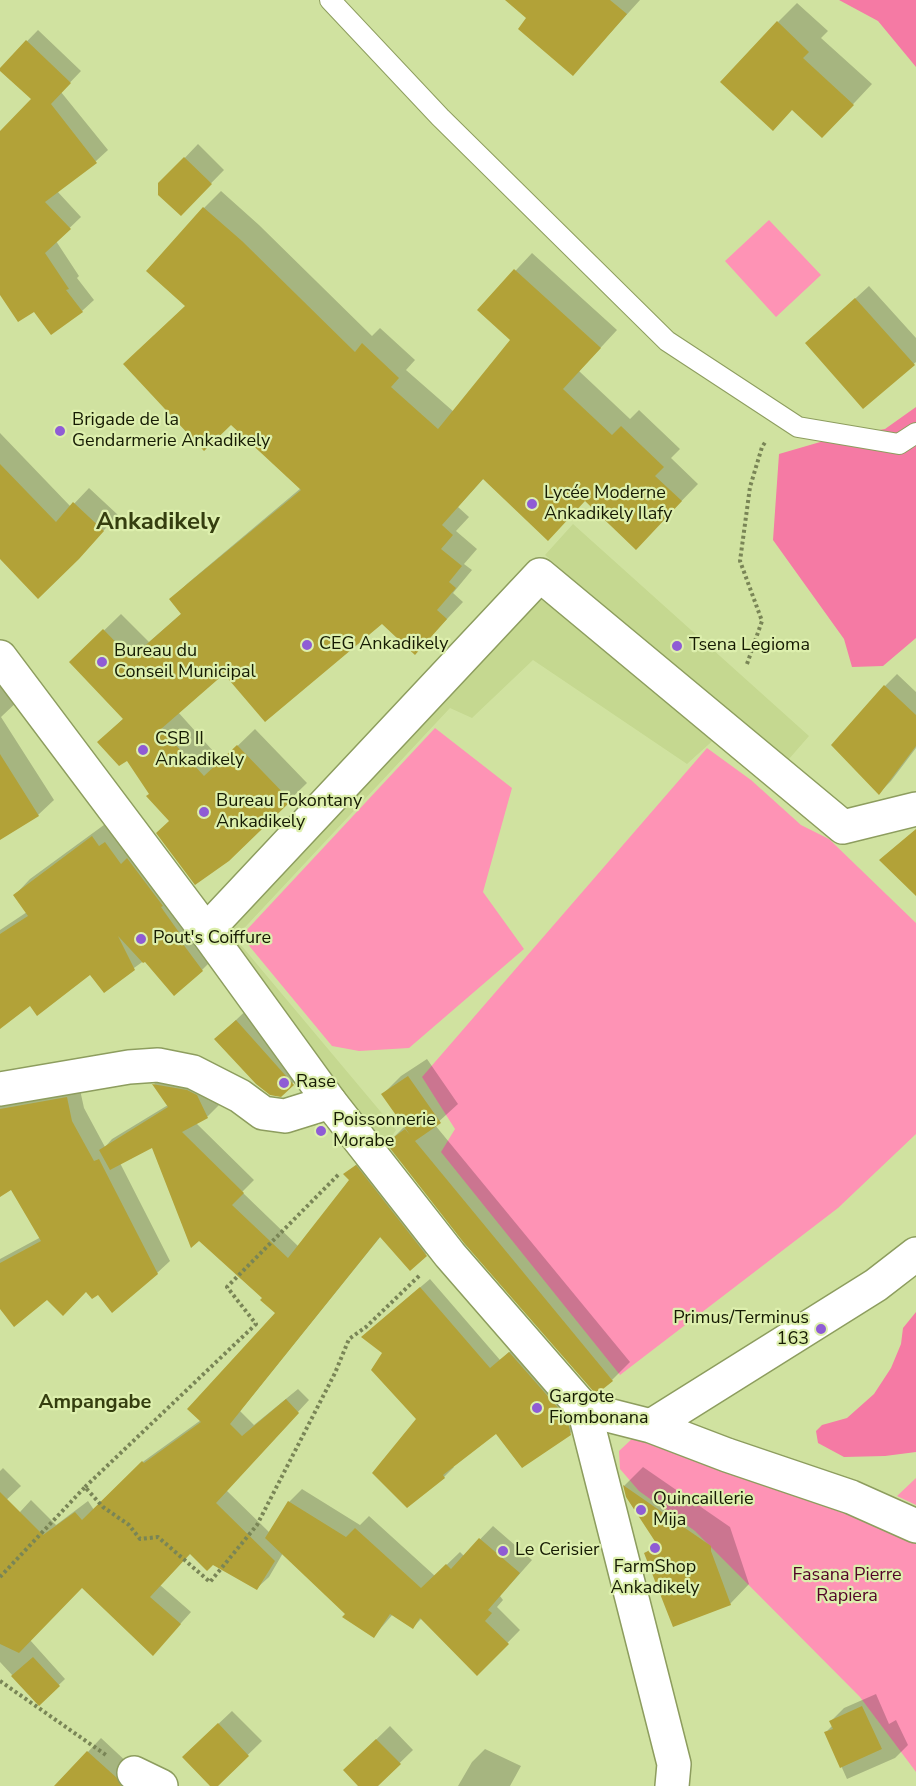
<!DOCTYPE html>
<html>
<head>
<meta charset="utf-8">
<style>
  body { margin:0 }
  canvas { display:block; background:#d0e2a0 }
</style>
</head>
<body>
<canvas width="916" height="1786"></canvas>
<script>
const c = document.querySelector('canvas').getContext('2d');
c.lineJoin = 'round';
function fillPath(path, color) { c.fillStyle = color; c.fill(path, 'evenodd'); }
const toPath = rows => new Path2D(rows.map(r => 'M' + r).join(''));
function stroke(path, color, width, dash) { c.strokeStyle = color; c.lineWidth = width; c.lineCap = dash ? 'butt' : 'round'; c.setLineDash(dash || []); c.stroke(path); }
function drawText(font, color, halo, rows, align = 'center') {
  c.font = font + ' "Nunito Sans",sans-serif'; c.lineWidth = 4.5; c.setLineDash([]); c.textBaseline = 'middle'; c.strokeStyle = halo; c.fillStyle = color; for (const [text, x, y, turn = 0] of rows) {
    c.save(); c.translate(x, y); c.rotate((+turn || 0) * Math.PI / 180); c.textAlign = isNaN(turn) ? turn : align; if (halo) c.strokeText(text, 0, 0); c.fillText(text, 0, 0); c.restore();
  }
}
fillPath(toPath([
  [573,524,809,736,782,767,545,555],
  [530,591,719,735,687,764,533,660,472,718,450,708,235,938,396,1130,390,1139,404,1156,396,1164,221,938]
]), '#c5d890');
fillPath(toPath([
  [769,220,821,275,776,317,725,261],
  [435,728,512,788,483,892,524,949,409,1048,359,1051,332,1046,241,936],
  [707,748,751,780,801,825,829,839,916,923,916,1134,838,1208,620,1375,441,1152,455,1129,422,1077],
  [634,1437,786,1490,916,1541,916,1772,860,1697,695,1531,639,1491,620,1469,619,1451],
  [916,1478,916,1505,897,1496]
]), '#fe93b5');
fillPath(toPath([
  [839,0,916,0,916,67,878,21],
  [916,407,916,638,883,666,852,667,844,639,773,540,779,454,834,438,885,429],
  [916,1312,916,1452,885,1456,844,1457,818,1443,816,1431,822,1425,847,1418,874,1394,891,1368,901,1344,903,1328]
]), '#f57aa4');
fillPath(toPath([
  [507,0,640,0,573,74,528,18],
  [797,3,828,31,821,38,872,84,841,117,778,22],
  [38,30,81,71,61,92,108,150,96,161,57,191,81,217,56,241,79,276,77,278,94,300,82,311,0,260,0,133,33,99,0,69],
  [198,144,224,170,181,214,160,184],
  [221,191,259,225,372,336,380,328,415,360,406,370,454,412,512,339,479,310,532,253,617,330,579,371,630,419,639,410,680,449,671,458,698,484,636,548,585,500,484,478,458,507,469,517,456,531,477,549,464,564,472,570,453,593,463,602,431,636,382,622,224,672,178,712,222,761,255,729,307,783,228,860,170,821,128,759,99,742,124,718,88,646,121,614,149,642,182,613,171,599,188,583,301,488,186,305,204,208],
  [869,286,916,338,916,362,864,407,821,330],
  [0,433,71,507,89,488,118,515,78,558,0,557],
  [0,653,19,700,1,717,54,800,38,815,0,839],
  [897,674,916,692,916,748,891,781,879,793,885,686],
  [108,822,218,954,202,970,145,960,134,968,90,973,30,1004,0,1027,0,930,27,912,15,895,30,879],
  [256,1001,312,1064,281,1095,216,1039],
  [427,1059,458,1104,435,1125,630,1362,612,1380,388,1143,405,1126,383,1094,401,1076],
  [165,1073,209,1084,219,1105,208,1116,196,1123,254,1180,242,1192,299,1247,351,1180,345,1174,368,1155,437,1243,426,1254,381,1236,240,1411,254,1425,298,1389,309,1400,226,1490,270,1533,289,1502,302,1489,360,1525,369,1516,435,1576,460,1552,464,1556,493,1526,532,1560,500,1596,503,1600,497,1607,520,1630,477,1674,422,1618,413,1627,393,1614,374,1636,347,1613,283,1553,269,1577,257,1588,190,1552,160,1585,191,1612,164,1642,82,1586,9,1550,20,1512,31,1500,56,1525,88,1501,94,1510,144,1461,201,1420,278,1313,264,1298,153,1146,120,1163,170,1261,157,1273,98,1293,86,1290,0,1307,0,1259,41,1237,12,1188,0,1195,0,1101,79,1085,84,1108,105,1147,112,1139,168,1105,154,1084],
  [430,1279,500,1360,520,1343,580,1424,570,1433,496,1432,452,1466,454,1467,444,1477,407,1506,418,1419,384,1352,363,1336],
  [643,1467,730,1527,749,1584,730,1604,646,1553,657,1542,627,1497,624,1486],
  [3,1468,21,1486,0,1506,0,1471],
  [0,1598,30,1640,65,1679,39,1704,0,1662],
  [876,1694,889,1724,896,1720,908,1745,895,1758,847,1779,826,1732,833,1725,831,1721,844,1708],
  [232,1711,262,1741,216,1786,212,1786,197,1744],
  [390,1726,413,1750,376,1786,360,1786,345,1770],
  [101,1738,130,1765,152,1786,56,1786],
  [485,1749,521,1766,510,1786,458,1786,472,1762]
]), '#0003');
fillPath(toPath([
  [505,0,610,0,627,14,573,76,518,29,526,18],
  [777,21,809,52,803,58,854,105,822,138,792,110,773,131,720,82],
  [26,40,71,83,51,104,97,163,45,202,71,229,45,253,69,289,66,290,83,312,51,335,34,312,18,322,0,295,0,131,31,99,0,71,0,68],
  [184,157,212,184,181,216,158,195,158,183],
  [203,207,242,241,355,352,362,343,399,378,391,387,438,429,510,340,477,310,514,269,601,348,563,389,612,435,621,426,664,467,655,476,682,501,636,550,585,501,548,541,483,479,442,525,453,535,441,549,462,566,449,582,456,588,437,610,447,619,415,655,382,624,265,722,224,674,161,729,204,776,237,745,291,801,229,861,195,885,156,833,169,821,146,796,149,794,127,761,119,766,97,742,123,719,69,662,103,629,131,658,181,614,169,599,301,490,231,425,204,451,123,364,185,306,146,271],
  [855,298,915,365,863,409,805,343],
  [0,464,56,522,73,502,104,531,79,559,38,599,0,559],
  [884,685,916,715,916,746,879,795,831,745],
  [0,754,39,816,0,840],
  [916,829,916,896,879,860],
  [92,836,99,846,105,842,121,864,127,858,163,906,161,907,183,938,180,940,203,971,174,996,145,962,143,963,118,936,135,970,104,993,90,975,37,1016,30,1006,0,1029,0,934,28,916,13,895],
  [236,1020,294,1085,281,1097,270,1095,256,1084,214,1039],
  [408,1076,441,1123,415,1141,613,1381,598,1393,594,1392,464,1243,386,1143,405,1129,410,1135,381,1094],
  [152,1084,187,1090,197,1095,208,1118,182,1132,244,1193,232,1205,288,1258,349,1180,343,1174,356,1165,427,1256,410,1271,380,1237,230,1424,242,1436,286,1399,299,1413,216,1503,275,1561,257,1590,213,1565,207,1571,190,1554,150,1597,181,1624,153,1656,82,1588,19,1653,0,1644,0,1492,43,1535,75,1512,82,1520,142,1461,144,1463,201,1422,187,1409,275,1313,260,1300,262,1298,199,1241,191,1248,152,1148,110,1170,99,1150,168,1107],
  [67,1097,72,1121,94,1161,99,1159,158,1274,112,1313,98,1295,92,1299,86,1292,63,1316,47,1300,14,1327,0,1309,0,1263,41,1241,11,1190,0,1197,0,1109],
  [420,1287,490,1368,509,1352,567,1418,571,1435,522,1468,496,1434,443,1475,445,1478,407,1508,372,1473,416,1419,371,1370,382,1353,361,1337],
  [623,1485,711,1546,711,1551,731,1605,673,1627,644,1553,658,1546,626,1497],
  [288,1501,346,1537,355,1528,421,1588,446,1564,451,1569,479,1538,520,1573,488,1610,492,1613,485,1621,509,1644,477,1676,420,1618,413,1629,390,1614,374,1638,342,1617,345,1614,265,1538],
  [33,1657,60,1686,39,1706,11,1676],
  [862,1706,882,1749,840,1768,824,1732,833,1729,829,1721],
  [218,1723,249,1756,218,1786,210,1786,182,1757],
  [376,1739,401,1764,378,1786,358,1786,343,1770],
  [87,1751,117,1778,121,1786,54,1786]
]), '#b2a238');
const lane = toPath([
  [330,0,440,117,667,341,798,427,899,444,916,433]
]);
const street = toPath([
  [206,931,540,575,843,827,916,809],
  [0,1089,129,1067,158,1065,193,1072,240,1096,263,1113,285,1116,330,1102],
  [584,1409,651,1426,727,1455,851,1497,916,1526],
  [651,1426,876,1285,916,1254],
  [134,1773,161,1786]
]);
const secondary = toPath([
  [0,657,206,931,330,1102,450,1255,584,1409,674,1764,672,1786]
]);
stroke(lane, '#8d9d5e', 22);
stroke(street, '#8d9d5e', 36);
stroke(secondary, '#8d9d5e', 36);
stroke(toPath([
  [747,664,762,621,740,561,750,487,762,447,766,441],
  [85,1487,256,1324,227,1287,340,1173],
  [0,1577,85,1487,103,1507,129,1525,140,1539,158,1537,210,1582,257,1525,335,1373,349,1339,366,1327,420,1275],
  [0,1681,106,1755]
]), '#798556', 4, [3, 3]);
stroke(lane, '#fff', 20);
stroke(street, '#fff', 33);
stroke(secondary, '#fff', 33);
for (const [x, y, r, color] of [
  [60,431,6,"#8f5cd5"],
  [532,504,6,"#8f5cd5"],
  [307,645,6,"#8f5cd5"],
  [677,646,6,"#8f5cd5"],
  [102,662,6,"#8f5cd5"],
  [143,750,6,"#8f5cd5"],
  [204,812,6,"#8f5cd5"],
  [141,939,6,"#8f5cd5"],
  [284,1083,6,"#8f5cd5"],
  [321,1131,6,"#8f5cd5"],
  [821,1329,6,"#8f5cd5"],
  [537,1408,6,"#8f5cd5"],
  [641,1510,6,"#8f5cd5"],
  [655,1548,6,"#8f5cd5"],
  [503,1551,6,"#8f5cd5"]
]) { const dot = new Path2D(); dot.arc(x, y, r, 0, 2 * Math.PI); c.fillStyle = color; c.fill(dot); stroke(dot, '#ddefad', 2); }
drawText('18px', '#161b03', '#ddefad', [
  ["Brigade de la",72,421],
  ["Gendarmerie Ankadikely",72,442],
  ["Lycée Moderne",544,494],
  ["Ankadikely Ilafy",544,515],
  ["CEG Ankadikely",319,645],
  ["Tsena Legioma",689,646],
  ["Bureau du",114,652],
  ["Conseil Municipal",114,673],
  ["CSB II",155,740],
  ["Ankadikely",155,761],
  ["Bureau Fokontany",216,802],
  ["Ankadikely",216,823],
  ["Pout's Coiffure",153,939],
  ["Rase",296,1083],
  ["Poissonnerie",333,1121],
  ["Morabe",333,1142],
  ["Primus/Terminus",809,1319,"right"],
  ["163",809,1340,"right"],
  ["Gargote",549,1398],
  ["Fiombonana",549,1419],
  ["Quincaillerie",653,1500],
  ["Mija",653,1521],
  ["Le Cerisier",515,1551],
  ["FarmShop",655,1568,"center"],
  ["Ankadikely",655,1589,"center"]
], 'left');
drawText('18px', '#510227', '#ddefad', [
  ["Fasana Pierre",847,1576],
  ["Rapiera",847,1597]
]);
drawText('bold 20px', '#353e0f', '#ddefad', [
  ["Ampangabe",95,1403]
]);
drawText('bold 24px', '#353e0f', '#ddefad', [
  ["Ankadikely",158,523]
]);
</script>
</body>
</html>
